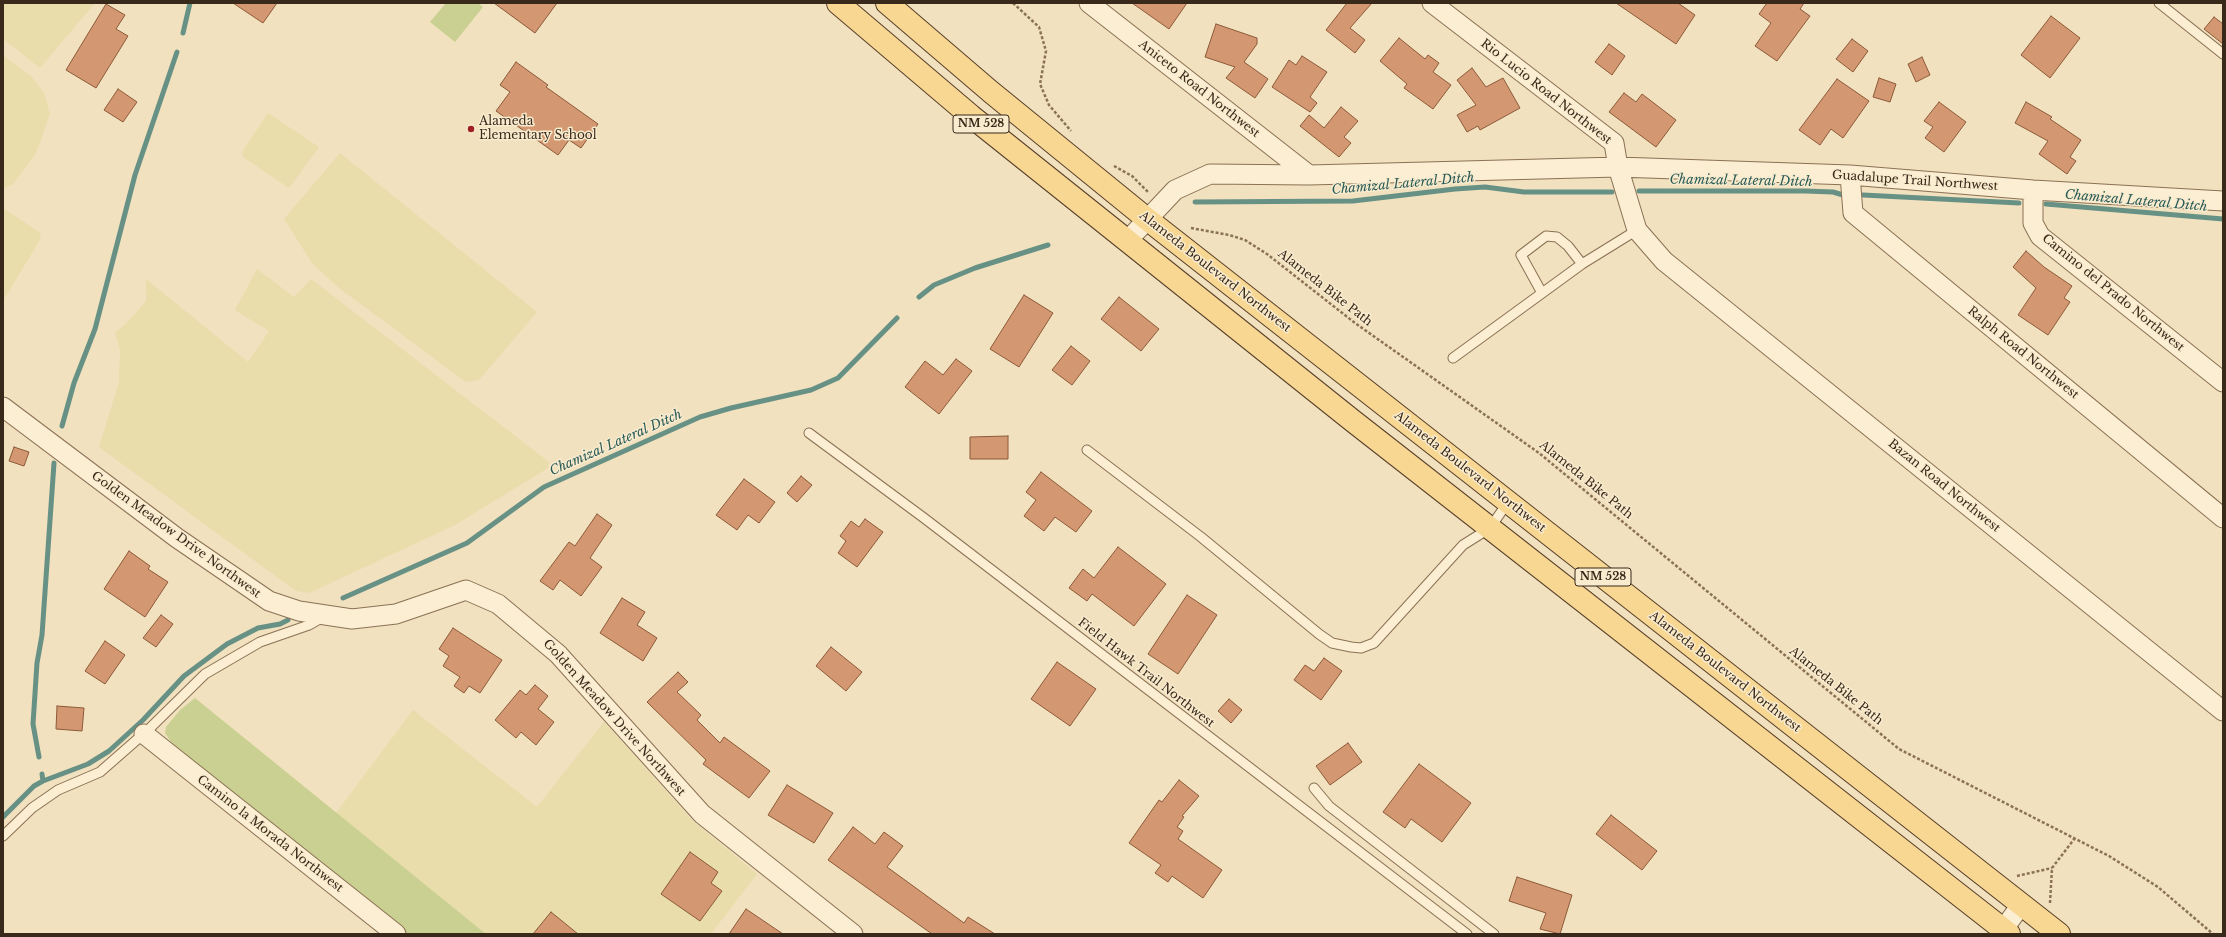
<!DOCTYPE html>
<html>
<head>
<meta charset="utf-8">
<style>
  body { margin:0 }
  #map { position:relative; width:2226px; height:937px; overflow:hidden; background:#f1e1be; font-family:"Libre Baskerville",serif }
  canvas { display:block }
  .frame { position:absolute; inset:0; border:4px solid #39291b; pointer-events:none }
</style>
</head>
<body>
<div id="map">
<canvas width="2226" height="937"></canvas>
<div class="frame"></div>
</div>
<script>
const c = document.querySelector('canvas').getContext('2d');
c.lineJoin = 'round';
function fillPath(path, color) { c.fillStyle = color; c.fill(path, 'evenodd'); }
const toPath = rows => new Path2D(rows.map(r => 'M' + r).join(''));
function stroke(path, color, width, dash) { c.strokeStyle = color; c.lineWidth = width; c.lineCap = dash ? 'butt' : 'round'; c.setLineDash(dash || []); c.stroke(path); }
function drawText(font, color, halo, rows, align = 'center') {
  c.font = font + ' "Libre Baskerville",serif'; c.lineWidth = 3; c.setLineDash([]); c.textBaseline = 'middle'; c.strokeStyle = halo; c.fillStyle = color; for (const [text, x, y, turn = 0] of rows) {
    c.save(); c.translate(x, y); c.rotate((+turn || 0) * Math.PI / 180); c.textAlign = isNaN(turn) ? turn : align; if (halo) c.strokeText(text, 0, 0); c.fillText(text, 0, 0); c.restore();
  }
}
fillPath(toPath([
  [3,3,95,3,40,68,3,39],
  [3,55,32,77,44,93,50,114,36,153,13,184,5,188,3,187],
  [268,113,319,147,289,188,243,157,242,152],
  [340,153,537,312,479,380,466,382,339,288,312,263,284,219],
  [3,208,39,232,41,238,3,301],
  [257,269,294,297,311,279,549,462,548,468,455,525,309,593,296,591,99,447,119,382,120,350,115,332,125,325,146,301,146,279,248,362,269,331,235,310],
  [413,710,537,807,604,722,693,821,757,874,711,934,486,934,336,813]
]), '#e8ddab');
fillPath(toPath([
  [446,3,478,3,483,7,455,42,430,22],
  [195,698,486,934,406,934,171,742,165,733,166,727,180,710]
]), '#cad091');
stroke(toPath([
  [183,33,190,3],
  [1639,191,1805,191,1833,192,1843,195],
  [1863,195,2019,203],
  [1195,202,1353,201,1455,189,1485,187,1524,192,1612,192],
  [2046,204,2223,219],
  [919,297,934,285,975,268,1048,245],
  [62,426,74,383,95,329,135,175,177,52],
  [343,598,467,543,544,487,700,417,731,408,811,390,838,378,897,318],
  [39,757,33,724,37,663,42,635,54,463],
  [42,774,43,781],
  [3,817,34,786,43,781,88,764,109,751,143,720,184,676,227,644,258,628,280,624,288,620]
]), '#689186', 5);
const building = toPath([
  [233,3,277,3,263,23,233,3],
  [494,3,557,3,535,33,494,3],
  [1132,3,1187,3,1169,29,1132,3],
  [1347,3,1372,3,1350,28,1365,40,1355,53,1326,30,1347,3],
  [1616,3,1678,3,1695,15,1676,44,1616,3],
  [1767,3,1804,3,1800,9,1810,16,1777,61,1755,46,1771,23,1759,14,1767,3],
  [106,4,125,15,116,29,128,36,96,88,66,70,106,4],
  [2051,16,2080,38,2050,78,2021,55,2051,16],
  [2214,17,2223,24,2223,44,2204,29,2214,17],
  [1216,24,1257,38,1257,44,1244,62,1268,79,1255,98,1226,78,1235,67,1205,57,1216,24],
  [1399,38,1425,59,1428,55,1439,63,1433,72,1451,85,1433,109,1404,88,1407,84,1380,61,1399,38],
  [1852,39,1868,51,1853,72,1836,59,1852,39],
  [1609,44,1625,56,1612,75,1595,62,1609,44],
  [1302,56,1327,72,1310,97,1317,103,1310,112,1272,87,1289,60,1296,65,1302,56],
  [1922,57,1930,75,1916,82,1908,64,1922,57],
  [516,62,548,85,546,87,598,124,581,148,569,140,558,155,496,111,510,92,500,85,516,62],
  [1472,68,1486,87,1503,78,1520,108,1480,130,1478,126,1467,132,1457,115,1476,105,1457,80,1472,68],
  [1879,78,1896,84,1890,102,1873,97,1879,78],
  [1837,79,1869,101,1843,138,1831,129,1820,145,1799,130,1837,79],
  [118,89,137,102,123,122,104,110,118,89],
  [1624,93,1636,102,1642,94,1676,120,1656,147,1609,112,1624,93],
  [1939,102,1966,122,1944,152,1925,138,1933,127,1924,121,1939,102],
  [2026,102,2052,117,2050,119,2081,140,2070,157,2076,161,2067,174,2039,154,2048,141,2015,123,2026,102],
  [1341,107,1358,121,1344,137,1351,143,1339,157,1300,126,1309,115,1324,128,1341,107],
  [2026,251,2044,267,2072,286,2064,298,2070,302,2048,335,2018,315,2036,288,2013,267,2026,251],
  [1024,295,1053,313,1019,367,990,349,1024,295],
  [1119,297,1159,329,1141,351,1101,319,1119,297],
  [1071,346,1090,361,1072,385,1052,370,1071,346],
  [956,359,972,371,939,414,905,387,925,361,943,375,956,359],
  [1008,436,1008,459,970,459,970,437,1008,436],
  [14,447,29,452,24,466,9,461,14,447],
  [1041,472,1092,511,1076,532,1055,517,1044,531,1024,516,1036,500,1026,492,1041,472],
  [801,476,812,485,797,502,787,493,801,476],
  [744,479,775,502,759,523,748,515,737,530,716,515,744,479],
  [597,514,612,525,590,558,602,567,581,596,560,580,553,590,540,581,569,542,575,546,597,514],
  [865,519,883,532,857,567,838,553,846,541,840,536,851,521,859,527,865,519],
  [1118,547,1166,584,1134,626,1092,594,1087,601,1069,588,1083,569,1094,578,1118,547],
  [129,551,150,566,148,569,168,582,145,617,104,589,129,551],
  [1187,595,1217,615,1178,674,1148,654,1187,595],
  [622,598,645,612,637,625,657,638,643,661,600,633,622,598],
  [161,615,173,624,156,647,143,638,161,615],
  [453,628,502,660,480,693,469,686,464,693,454,686,460,677,443,666,449,656,439,649,453,628],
  [105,641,125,655,105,684,85,671,105,641],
  [831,647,862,672,846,691,816,666,831,647],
  [1324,658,1342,671,1321,700,1294,680,1305,665,1314,671,1324,658],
  [1057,662,1096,689,1070,726,1031,699,1057,662],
  [678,672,688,682,677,692,701,715,697,720,720,743,724,737,770,771,749,798,703,764,706,760,647,702,678,672],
  [535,685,548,696,538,709,554,722,536,745,521,732,516,738,495,720,520,690,526,695,535,685],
  [1229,699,1242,710,1231,723,1218,711,1229,699],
  [57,706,84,708,82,731,56,729,57,706],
  [1348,743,1362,762,1330,785,1316,766,1348,743],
  [1419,764,1471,803,1442,842,1411,819,1405,828,1383,812,1419,764],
  [1179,780,1199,796,1182,816,1184,817,1177,827,1183,831,1178,839,1222,870,1203,898,1172,876,1168,882,1155,873,1161,865,1129,843,1159,800,1162,802,1179,780],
  [787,785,833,813,814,843,768,815,787,785],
  [1611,815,1657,851,1642,870,1596,834,1611,815],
  [853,827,875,844,884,832,903,846,887,867,964,923,968,917,995,934,932,934,828,860,853,827],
  [690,852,718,872,711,883,722,891,700,921,661,894,690,852],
  [1517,877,1572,895,1560,934,1540,929,1546,913,1509,901,1517,877],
  [746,909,783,934,729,934,746,909],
  [551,912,578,934,533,934,551,912]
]);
fillPath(building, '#d39871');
stroke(building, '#8c5939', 1);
const lane = toPath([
  [2159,3,2223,54],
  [1542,293,1521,255,1546,236,1557,237,1568,246,1582,264],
  [1453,358,1582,264,1637,230],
  [809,433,924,518,1467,934],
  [1087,450,1201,537,1319,634,1332,643,1351,647,1361,648,1374,643,1463,545,1490,528,1508,502],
  [1314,788,1329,806,1494,934],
  [3,836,32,808,58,790,100,772,148,730,205,674,260,642,309,625,323,617]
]);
const street = toPath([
  [1089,3,1309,175],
  [1432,3,1614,143,1618,167,1637,230,1664,261,2223,711],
  [1850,175,1853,213,2223,518],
  [2033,190,2033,223,2040,236,2223,382],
  [1128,240,1175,190,1210,174,1309,175,1618,167,1850,175,2033,190,2223,201],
  [3,407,177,538,269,601,299,611,352,619,396,614,466,590,498,604,558,654,702,814,853,934],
  [144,734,396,934],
  [2000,934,2021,905]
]);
const primary = toPath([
  [838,3,971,116,1353,421,2009,934],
  [887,3,991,92,1147,219,2059,934]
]);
stroke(lane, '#8b7155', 11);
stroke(street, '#8b7155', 21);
stroke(primary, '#583f2a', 24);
stroke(toPath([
  [1013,3,1039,27,1046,51,1040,84,1049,105,1071,131],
  [1114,166,1132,176,1149,193],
  [1191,228,1229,235,1245,240,1267,254,1355,323,1539,453,1899,749,2109,856,2158,887,2213,934],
  [2017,876,2052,868],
  [2050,903,2052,868,2075,838]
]), '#8b7155', 2.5, [3, 2]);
stroke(lane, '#fbeed2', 9);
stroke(street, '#fbeed2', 19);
stroke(primary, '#f8d792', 22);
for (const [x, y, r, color] of [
  [471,129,4,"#9f2024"]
]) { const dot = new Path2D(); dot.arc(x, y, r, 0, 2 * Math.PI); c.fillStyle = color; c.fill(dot); stroke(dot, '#f8ebce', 1.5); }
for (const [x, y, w] of [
  [981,124,56],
  [1603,577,56]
]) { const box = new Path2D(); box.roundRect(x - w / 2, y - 9, w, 18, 3); c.fillStyle = '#f8ebce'; c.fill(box); stroke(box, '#39291b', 1); }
drawText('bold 11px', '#39291b', null, [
  ["NM 528",981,124],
  ["NM 528",1603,577]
]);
drawText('12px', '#39291b', '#f8ebce', [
  ["Aniceto Road Northwest",1199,89,38],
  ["Rio Lucio Road Northwest",1546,92,38],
  ["Guadalupe Trail Northwest",1915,181,4],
  ["Alameda Boulevard Northwest",1215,272,38],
  ["Alameda Bike Path",1325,288,38],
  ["Camino del Prado Northwest",2113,293,39],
  ["Ralph Road Northwest",2023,353,39],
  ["Alameda Boulevard Northwest",1470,472,38],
  ["Alameda Bike Path",1586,480,39],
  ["Bazan Road Northwest",1944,486,39],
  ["Golden Meadow Drive Northwest",176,535,36],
  ["Alameda Boulevard Northwest",1725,672,38],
  ["Field Hawk Trail Northwest",1146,673,38],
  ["Alameda Bike Path",1836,686,39],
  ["Golden Meadow Drive Northwest",614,718,48],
  ["Camino la Morada Northwest",270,834,38]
]);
drawText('12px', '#39291b', '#f8ebce', [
  ["Alameda",479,122],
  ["Elementary School",479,136]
], 'left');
drawText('italic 13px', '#295a56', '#f8ebce', [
  ["Chamizal Lateral Ditch",1741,181,1],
  ["Chamizal Lateral Ditch",1403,184,-5],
  ["Chamizal Lateral Ditch",2136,201,5],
  ["Chamizal Lateral Ditch",616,443,-24]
]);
</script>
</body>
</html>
